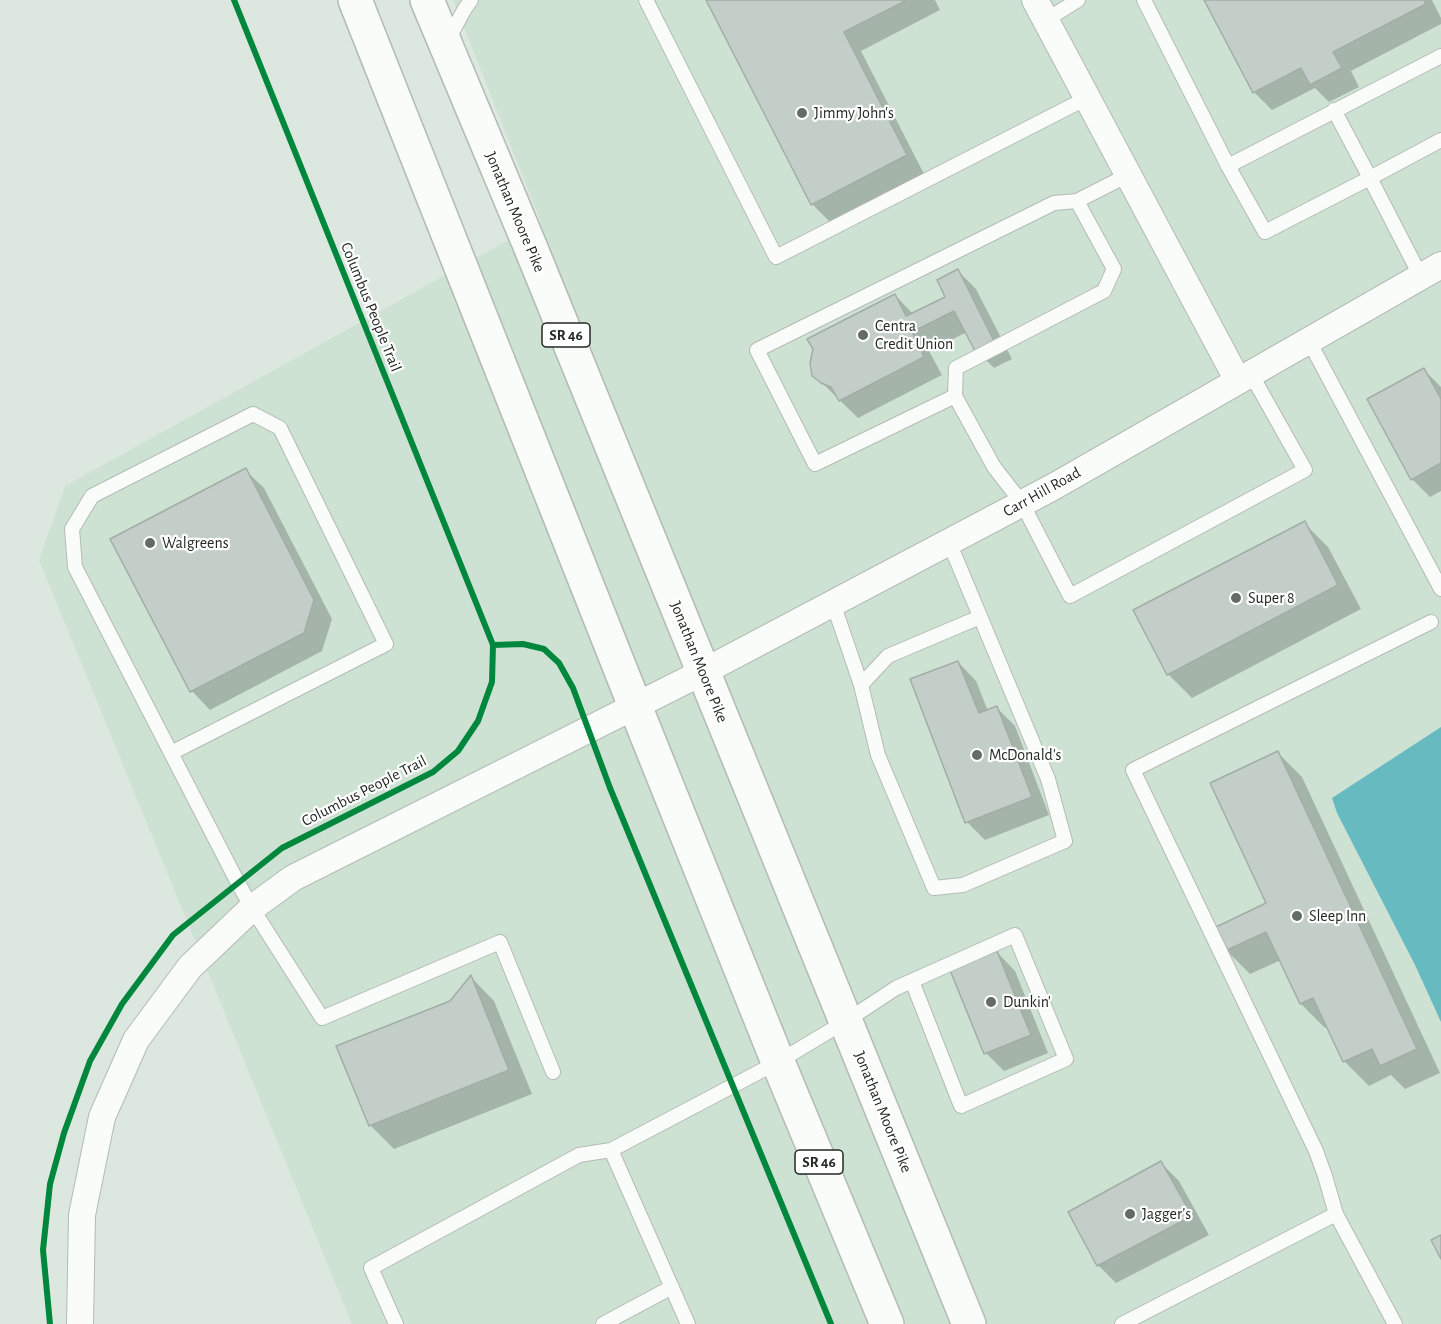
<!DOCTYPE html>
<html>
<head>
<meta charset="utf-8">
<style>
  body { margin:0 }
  canvas { display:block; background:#dce8df }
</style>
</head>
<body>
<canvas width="1441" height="1324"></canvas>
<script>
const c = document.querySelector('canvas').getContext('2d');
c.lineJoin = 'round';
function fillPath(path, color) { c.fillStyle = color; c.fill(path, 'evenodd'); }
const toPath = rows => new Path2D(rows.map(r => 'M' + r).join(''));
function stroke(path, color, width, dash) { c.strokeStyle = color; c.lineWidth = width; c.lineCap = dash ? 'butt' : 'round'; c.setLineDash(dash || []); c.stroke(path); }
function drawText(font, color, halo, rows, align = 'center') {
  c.font = font + ' "Alegreya Sans",sans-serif'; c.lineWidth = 4.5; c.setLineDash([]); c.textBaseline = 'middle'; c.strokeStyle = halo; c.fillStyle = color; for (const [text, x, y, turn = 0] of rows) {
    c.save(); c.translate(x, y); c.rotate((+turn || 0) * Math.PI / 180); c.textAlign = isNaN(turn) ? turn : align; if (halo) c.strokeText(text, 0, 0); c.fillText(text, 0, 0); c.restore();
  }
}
fillPath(toPath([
  [453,0,1441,0,1441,1324,352,1324,39,560,65,486,541,222]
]), '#cee2d3');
fillPath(toPath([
  [1441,727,1441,1022,1415,965,1337,813,1332,798]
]), '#67bbc0');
fillPath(toPath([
  [708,0,935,0,940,10,861,51,924,174,830,222,812,204],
  [1206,0,1432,0,1441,18,1441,24,1351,71,1359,87,1329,102,1315,88,1272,110,1254,92],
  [958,271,976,289,1012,359,994,368,976,350,967,332,929,351,942,375,858,418,814,375,895,295,913,314,947,297],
  [1424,370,1441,387,1441,491,1430,497,1412,479],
  [245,470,264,488,332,619,322,651,210,710,192,691,112,540],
  [1304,523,1328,547,1361,609,1192,698,1168,674],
  [958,662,976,681,988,711,996,707,1015,726,1049,815,985,840,967,822],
  [1278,753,1302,777,1440,1073,1405,1089,1391,1075,1369,1086,1344,1061,1328,1026,1325,1028,1301,1004,1281,960,1250,974,1226,950,1268,904],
  [997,952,1015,971,1048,1053,1004,1071,986,1053],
  [471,977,494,1001,532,1094,394,1149,370,1125,451,1002],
  [1161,1163,1179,1181,1209,1235,1116,1283,1098,1265]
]), '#0003');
const building = toPath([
  [706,0,907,0,844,32,907,155,811,205,706,0],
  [1204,0,1424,0,1426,4,1333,52,1342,68,1310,85,1301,68,1253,93,1204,0],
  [958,269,994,341,975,351,954,311,912,332,924,357,839,401,831,387,821,383,812,376,810,363,813,349,807,339,895,294,906,316,945,297,937,280,958,269],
  [1424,368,1441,399,1441,463,1411,480,1367,399,1424,368],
  [246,468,314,600,304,633,190,692,110,539,246,468],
  [1305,521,1338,585,1167,675,1133,610,1305,521],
  [958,661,979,713,997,706,1032,797,965,823,910,679,958,661],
  [1278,751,1417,1049,1380,1066,1372,1049,1343,1062,1313,998,1300,1004,1266,932,1225,951,1214,928,1266,903,1210,783,1278,751],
  [997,951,1031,1035,984,1054,950,970,997,951],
  [471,975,509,1070,369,1126,336,1046,450,1001,471,975],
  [1161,1161,1192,1216,1097,1266,1068,1212,1161,1161],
  [1441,1235,1441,1259,1431,1240,1441,1235]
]);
fillPath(building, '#c3cec8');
stroke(building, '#a2ada7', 1.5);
const lane = toPath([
  [646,0,776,257,1087,98],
  [1144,0,1228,166,1265,232,1370,178,1421,277],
  [1046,20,1078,0],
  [448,40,464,10,471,0],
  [1334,110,1370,178,1441,140],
  [1228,166,1441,56],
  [1128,175,1077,201,1054,203,757,350,815,464,955,396,994,467,1022,503,1070,596,1305,470,1251,374],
  [1309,341,1441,589],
  [955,396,956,368,1104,291,1114,269,1077,201],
  [833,603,861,685,878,755,934,888,963,885,1065,841,1048,779,949,542],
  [861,685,888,656,980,617],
  [171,753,386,644,280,428,253,414,92,496,72,529,75,567,171,753,238,883,252,908,322,1018,500,942,553,1072],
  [396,1324,371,1268,579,1155,611,1150],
  [603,1324,672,1287],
  [688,1324,611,1150,778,1062,846,1021,896,988,1015,935,1066,1059,961,1106,912,981],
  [1122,1324,1336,1214],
  [1395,1324,1336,1214,1325,1176,1316,1151,1133,770,1431,622]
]);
const street = toPath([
  [1035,0,1238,381],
  [80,1324,82,1215,102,1117,136,1040,190,967,252,908,293,878,703,672,1053,487,1441,265]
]);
const highway = toPath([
  [355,0,635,706,778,1062,887,1324],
  [427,0,530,246,969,1324]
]);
stroke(lane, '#b2bbb4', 16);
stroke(street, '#b2bbb4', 28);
stroke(highway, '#b2bbb4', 36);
stroke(lane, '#fafcfa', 14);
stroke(street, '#fafcfa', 26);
stroke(highway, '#fafcfa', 33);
stroke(toPath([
  [493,645,523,644,544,649,559,663,573,688,610,788,831,1324],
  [50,1324,43,1250,50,1184,64,1133,90,1061,122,1004,173,935,282,848,433,772,458,751,478,721,492,682,493,645,234,0]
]), '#00873e', 6);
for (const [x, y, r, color] of [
  [802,113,6,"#636c65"],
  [863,335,6,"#636c65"],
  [150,543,6,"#636c65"],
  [1236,598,6,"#636c65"],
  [977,755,6,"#636c65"],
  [1297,916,6,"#636c65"],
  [991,1002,6,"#636c65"],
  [1130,1214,6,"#636c65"]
]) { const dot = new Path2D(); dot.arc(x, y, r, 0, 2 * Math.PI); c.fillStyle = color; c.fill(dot); stroke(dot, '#fff', 2); }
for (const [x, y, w] of [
  [566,335,48],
  [819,1162,48]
]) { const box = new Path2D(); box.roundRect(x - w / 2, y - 12, w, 24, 4.5); c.fillStyle = '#fff'; c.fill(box); stroke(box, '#222924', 1.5); }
drawText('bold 15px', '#222924', null, [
  ["SR 46",566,335],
  ["SR 46",819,1162]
]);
drawText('16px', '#222924', '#fff', [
  ["Jimmy John's",814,113],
  ["Centra",875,326],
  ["Credit Union",875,344],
  ["Walgreens",162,543],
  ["Super 8",1248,598],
  ["McDonald's",989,755],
  ["Sleep Inn",1309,916],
  ["Dunkin'",1003,1002],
  ["Jagger's",1142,1214]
], 'left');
drawText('16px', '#222924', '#fff', [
  ["Jonathan Moore Pike",515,212,67],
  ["Columbus People Trail",371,307,68],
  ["Carr Hill Road",1042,492,-29],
  ["Jonathan Moore Pike",699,662,68],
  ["Columbus People Trail",364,791,-27],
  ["Jonathan Moore Pike",883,1112,68]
]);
</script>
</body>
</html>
